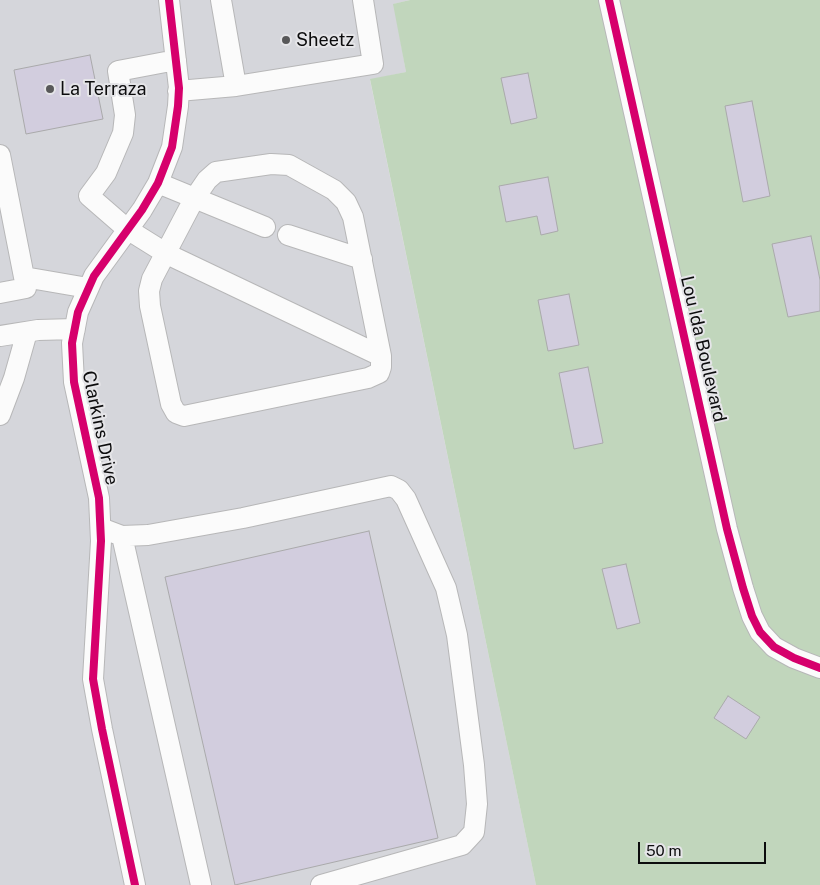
<!DOCTYPE html>
<html>
<head>
<meta charset="utf-8">
<style>
  body { margin:0 }
  #map { position:relative; width:820px; height:885px; overflow:hidden; background:#e6e6e7; font-family:"Public Sans",sans-serif }
  canvas { display:block }
  .scale { position:absolute; left:638px; top:842px; width:128px; height:22px; box-sizing:border-box; border:2px solid #0c0c0d; border-top:0; padding-left:6px; font-size:15px; line-height:18px; white-space:nowrap; color:#0c0c0d; -webkit-text-stroke:4px #e5e5e8; paint-order:stroke }
</style>
</head>
<body>
<div id="map">
<canvas width="820" height="885"></canvas>
<div class="scale">50 m</div>
</div>
<script>
const c = document.querySelector('canvas').getContext('2d');
c.lineJoin = 'round';
function fillPath(path, color) { c.fillStyle = color; c.fill(path, 'evenodd'); }
const toPath = rows => new Path2D(rows.map(r => 'M' + r).join(''));
function stroke(path, color, width, dash) { c.strokeStyle = color; c.lineWidth = width; c.lineCap = dash ? 'butt' : 'round'; c.setLineDash(dash || []); c.stroke(path); }
function drawText(font, color, halo, rows, align = 'center') {
  c.font = font + ' "Public Sans",sans-serif'; c.lineWidth = 4; c.setLineDash([]); c.textBaseline = 'middle'; c.strokeStyle = halo; c.fillStyle = color; for (const [text, x, y, turn = 0] of rows) {
    c.save(); c.translate(x, y); c.rotate((+turn || 0) * Math.PI / 180); c.textAlign = isNaN(turn) ? turn : align; if (halo) c.strokeText(text, 0, 0); c.fillText(text, 0, 0); c.restore();
  }
}
fillPath(toPath([
  [0,0,410,0,394,4,406,72,370,80,536,885,0,885]
]), '#d5d6db');
fillPath(toPath([
  [410,0,820,0,820,885,536,885,370,79,406,72,393,4]
]), '#c1d6bc');
const building = toPath([
  [90,55,103,119,26,134,14,70,90,55],
  [528,73,537,118,511,124,501,78,528,73],
  [752,101,770,196,743,202,725,106,752,101],
  [548,177,558,231,541,235,537,216,506,222,499,186,548,177],
  [811,236,820,280,820,311,788,317,772,244,811,236],
  [569,294,579,345,548,351,538,300,569,294],
  [588,367,603,443,574,449,559,373,588,367],
  [369,531,438,838,235,885,165,577,369,531],
  [626,564,640,623,617,629,602,569,626,564],
  [728,696,760,717,746,739,714,718,728,696]
]);
fillPath(building, '#d2cdde');
stroke(building, '#aaaaab', 1);
const minor = toPath([
  [609,0,727,529,743,588,752,616,760,632,774,647,794,658,820,668],
  [176,60,118,71,125,115,123,133,106,173,89,196,127,229,167,254,381,356],
  [236,86,373,64,363,0],
  [178,91,236,86,221,0],
  [0,155,24,277,88,288],
  [271,164,289,165,334,190,346,202,353,217,381,356,381,367,379,373,368,378,184,416,176,413,171,404,150,306,149,291,152,279,194,199,207,180,216,172,271,164],
  [158,183,265,227],
  [288,235,362,259],
  [0,293,26,288,24,277],
  [0,336,38,330,75,329],
  [0,415,14,378,27,332],
  [101,528,122,536,148,535,243,518,391,486,399,490,406,499,446,588,457,635,474,765,477,804,474,832,462,845,321,885],
  [122,536,201,885],
  [135,885,102,729,93,679,101,541,99,498,74,382,72,343,78,312,94,276,142,210,158,183,172,147,178,106,179,88,169,0]
]);
stroke(minor, '#b7b7b8', 22);
stroke(minor, '#fbfbfb', 20);
stroke(toPath([
  [609,0,727,529,743,588,752,616,760,632,774,647,794,658,820,668],
  [135,885,102,729,93,679,101,541,99,498,74,382,72,343,78,312,94,276,142,210,158,183,172,147,178,106,179,88,169,0]
]), '#d6006c', 8);
for (const [x, y, r, color] of [
  [286,40,5,"#585859"],
  [50,89,5,"#585859"]
]) { const dot = new Path2D(); dot.arc(x, y, r, 0, 2 * Math.PI); c.fillStyle = color; c.fill(dot); stroke(dot, '#e5e5e8', 2); }
drawText('18px', '#0c0c0d', '#e5e5e8', [
  ["Sheetz",296,40],
  ["La Terraza",60,89]
], 'left');
drawText('18px', '#0c0c0d', '#e5e5e8', [
  ["Lou Ida Boulevard",703,349,77],
  ["Clarkins Drive",100,428,78]
]);
</script>
</body>
</html>
